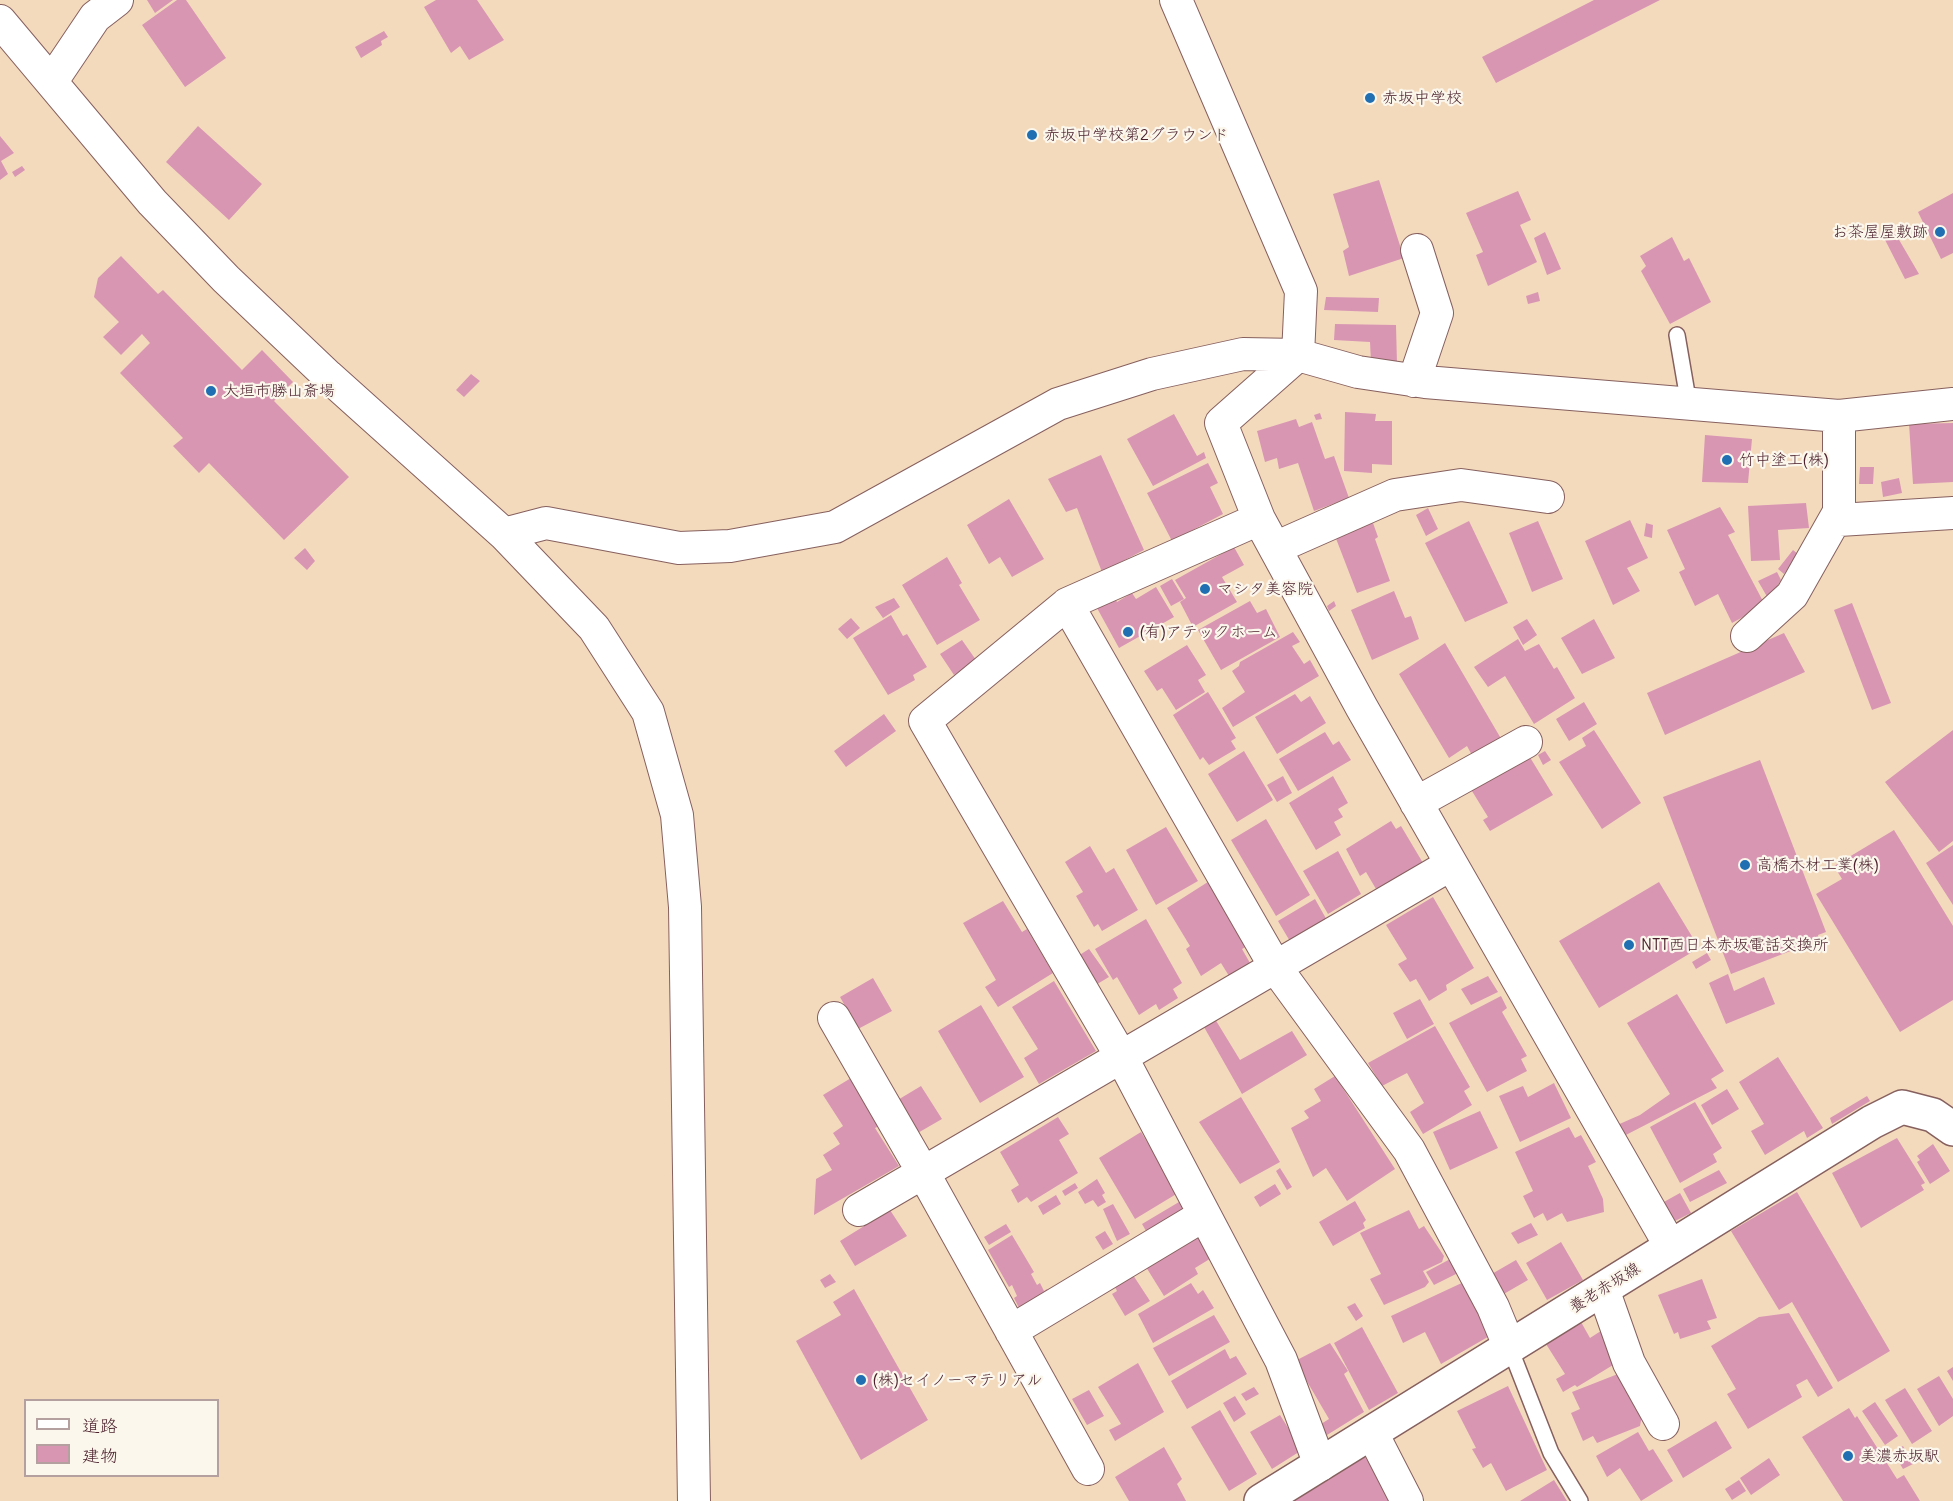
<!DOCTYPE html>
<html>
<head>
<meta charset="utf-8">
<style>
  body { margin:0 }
  #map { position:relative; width:1953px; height:1501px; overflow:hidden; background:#f4dabd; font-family:Delius,"Klee One",sans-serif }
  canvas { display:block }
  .legend { position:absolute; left:24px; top:1399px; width:195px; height:78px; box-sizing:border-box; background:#fbf7ec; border:2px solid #b4a19f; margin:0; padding:8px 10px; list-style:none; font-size:18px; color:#4a1f2b }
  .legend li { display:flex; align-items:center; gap:12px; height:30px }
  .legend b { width:30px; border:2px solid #b4a19f }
</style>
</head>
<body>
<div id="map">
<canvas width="1953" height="1501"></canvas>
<ul class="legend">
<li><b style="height:8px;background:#fff"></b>道路</li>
<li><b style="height:16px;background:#d896b3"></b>建物</li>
</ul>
</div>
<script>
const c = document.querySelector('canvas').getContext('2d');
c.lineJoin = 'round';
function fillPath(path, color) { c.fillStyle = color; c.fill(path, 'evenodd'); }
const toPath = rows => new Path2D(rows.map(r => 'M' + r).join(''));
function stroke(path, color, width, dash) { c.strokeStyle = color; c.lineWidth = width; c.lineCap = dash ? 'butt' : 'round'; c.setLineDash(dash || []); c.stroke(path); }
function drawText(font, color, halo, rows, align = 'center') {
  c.font = font + ' Delius,"Klee One",sans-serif'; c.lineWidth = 4.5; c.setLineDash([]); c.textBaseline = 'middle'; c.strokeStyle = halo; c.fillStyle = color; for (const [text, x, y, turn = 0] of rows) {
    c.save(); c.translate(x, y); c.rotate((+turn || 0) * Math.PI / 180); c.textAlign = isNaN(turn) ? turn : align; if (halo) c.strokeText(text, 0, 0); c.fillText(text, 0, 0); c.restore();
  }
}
fillPath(toPath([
  [147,0,173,0,155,13],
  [177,0,186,0,226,58,185,87,142,25],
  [436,0,477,0,504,40,469,60,460,46,451,53,424,7],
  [1594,0,1660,0,1496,83,1482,57],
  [384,31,388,37,381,41,382,45,361,58,355,47],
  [198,126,262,184,229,220,166,162],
  [0,136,14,153,1,161,8,174,0,180],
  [22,166,25,170,15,177,12,172],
  [1379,180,1404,258,1349,276,1343,251,1349,247,1333,194],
  [1518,191,1531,220,1520,225,1537,262,1488,286,1476,255,1483,252,1466,213],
  [1953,193,1953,253,1941,259,1918,212],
  [1891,226,1919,274,1905,279,1881,232],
  [1545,232,1561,269,1547,275,1534,238],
  [1672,237,1684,261,1689,258,1711,302,1670,324,1641,271,1646,266,1640,256],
  [121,256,158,294,163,290,242,370,262,350,293,382,274,401,349,477,284,540,209,463,199,473,173,446,183,438,120,373,150,343,142,334,121,355,103,337,119,322,94,297,98,278],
  [1538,292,1540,301,1528,304,1526,296],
  [1326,297,1379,298,1378,312,1324,310],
  [1335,324,1396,325,1397,364,1371,362,1370,342,1334,340],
  [471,374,480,381,464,397,456,390],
  [1345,412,1376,414,1375,421,1392,421,1392,465,1372,464,1372,473,1344,471],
  [1320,413,1322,419,1316,420,1314,415],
  [1174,414,1197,456,1204,452,1206,458,1153,486,1127,439],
  [1296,419,1299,427,1312,422,1325,459,1334,456,1349,498,1314,511,1298,463,1279,469,1277,458,1265,462,1257,431],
  [1953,423,1953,482,1913,484,1909,424],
  [1705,435,1752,439,1748,483,1702,482],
  [1101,455,1144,550,1102,572,1077,508,1066,512,1048,479],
  [1208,463,1218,483,1210,487,1223,514,1172,541,1147,493],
  [1860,467,1874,467,1873,484,1859,484],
  [1899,478,1902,493,1883,497,1881,482],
  [1009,499,1044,559,1012,577,1000,557,989,564,967,525],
  [1806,503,1809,528,1778,530,1780,560,1751,561,1748,506],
  [1720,507,1735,532,1728,535,1765,605,1732,623,1718,594,1695,606,1679,572,1685,569,1667,530],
  [1428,508,1438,529,1426,536,1416,515],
  [1630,520,1648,558,1627,568,1640,591,1613,605,1585,541],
  [1469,521,1508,603,1465,622,1425,543],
  [1538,521,1563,579,1532,592,1509,533],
  [1373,523,1378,537,1375,539,1390,581,1357,593,1335,536],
  [1646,523,1653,525,1652,538,1644,536],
  [1234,547,1244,565,1222,577,1237,602,1193,627,1180,602,1186,598,1175,580],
  [305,548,315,561,307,570,294,558],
  [1793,550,1798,554,1784,574,1778,569],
  [947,557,962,583,959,585,980,620,937,645,902,585],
  [1777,572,1781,580,1769,600,1758,581],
  [1172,579,1184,599,1171,606,1160,586],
  [1156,587,1174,617,1119,648,1097,608,1114,597,1117,602,1132,593,1136,599],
  [1394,591,1405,618,1411,616,1419,639,1372,660,1351,610],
  [894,598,900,607,883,618,875,607],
  [1250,601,1257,613,1266,609,1280,637,1221,670,1198,630],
  [1334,601,1336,606,1329,611,1327,606],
  [1852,603,1891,703,1872,710,1834,610],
  [891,615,903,636,907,634,927,667,913,675,915,680,888,695,853,638],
  [851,618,860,628,847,639,838,629],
  [1527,619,1537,635,1523,645,1513,627],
  [1594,619,1615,658,1582,674,1561,638],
  [1293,632,1300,642,1292,646,1304,664,1310,660,1319,676,1233,727,1222,708,1245,692,1232,671,1239,666,1240,662],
  [1784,633,1805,672,1665,735,1647,693],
  [1518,639,1525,651,1539,644,1554,669,1557,667,1575,698,1534,724,1505,676,1488,687,1474,667],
  [962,640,976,660,954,675,940,654],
  [1445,643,1503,742,1474,759,1467,746,1449,758,1399,674],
  [1187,645,1206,675,1198,680,1205,692,1176,710,1162,688,1157,691,1144,671],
  [1208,692,1236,738,1231,741,1236,749,1209,765,1203,757,1200,760,1173,715],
  [1295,694,1301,702,1310,696,1326,723,1277,754,1255,717],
  [1584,702,1597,724,1569,741,1556,719],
  [884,714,896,731,846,767,834,751],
  [1594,730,1641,803,1602,829,1559,762,1586,746,1582,738],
  [1953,730,1953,841,1939,852,1885,782],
  [1325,732,1333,745,1339,741,1351,760,1298,791,1279,759],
  [1244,751,1273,800,1237,822,1208,774],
  [1545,751,1551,760,1543,765,1538,755],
  [1512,759,1531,759,1553,795,1490,831,1483,820,1488,817,1467,783],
  [1760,760,1826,932,1818,935,1819,940,1731,974,1663,797],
  [1283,776,1292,793,1277,802,1267,785],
  [1333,776,1348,803,1338,809,1343,817,1334,822,1341,835,1316,850,1289,803],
  [1266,819,1310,895,1276,916,1231,840],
  [1391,821,1396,829,1401,826,1423,863,1376,889,1366,872,1360,876,1346,849],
  [1166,827,1198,881,1156,905,1126,850],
  [1894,830,1953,926,1953,1000,1900,1032,1816,894,1842,879,1834,866],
  [1953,845,1953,905,1926,863],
  [1090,846,1106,873,1114,868,1138,910,1102,931,1098,924,1094,927,1076,896,1083,892,1065,862],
  [1338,851,1361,894,1328,914,1303,871],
  [1211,880,1249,945,1242,949,1250,963,1229,976,1221,963,1201,976,1186,949,1190,946,1167,908],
  [1659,882,1699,948,1599,1008,1559,941],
  [1433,897,1474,968,1446,985,1447,990,1429,1001,1416,979,1410,982,1398,964,1407,959,1386,925],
  [1315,899,1328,922,1291,943,1278,921],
  [1003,901,1022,932,1027,929,1053,973,998,1007,985,987,996,980,963,923],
  [1146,919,1182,983,1173,989,1178,998,1159,1010,1156,1004,1139,1015,1117,977,1113,980,1095,949],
  [1089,949,1109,977,1094,986,1078,956],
  [1707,953,1711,960,1696,969,1692,962],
  [1728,974,1734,991,1764,977,1775,1004,1726,1024,1709,983],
  [1488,976,1498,992,1471,1005,1461,989],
  [873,978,892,1011,858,1029,840,997],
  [1054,981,1096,1051,1039,1084,1024,1058,1038,1049,1012,1007],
  [1677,994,1724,1071,1711,1079,1717,1088,1622,1137,1615,1126,1640,1115,1670,1094,1627,1023],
  [1501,996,1507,1008,1502,1012,1527,1056,1521,1059,1527,1071,1487,1092,1449,1023],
  [1420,999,1434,1024,1407,1039,1393,1013],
  [981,1005,1024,1077,980,1103,938,1031],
  [1215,1019,1240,1060,1292,1031,1307,1055,1242,1094,1204,1027],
  [1435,1026,1470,1087,1464,1091,1472,1105,1423,1134,1410,1112,1424,1103,1407,1073,1382,1086,1368,1063],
  [1778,1057,1823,1128,1807,1138,1804,1131,1765,1155,1751,1131,1764,1124,1739,1082],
  [1335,1076,1395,1169,1347,1201,1326,1168,1313,1177,1291,1128,1309,1118,1304,1111,1321,1101,1314,1089],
  [851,1078,879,1126,875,1128,899,1166,814,1215,816,1179,832,1170,823,1155,840,1144,833,1133,843,1126,823,1095],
  [1554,1083,1571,1118,1520,1142,1499,1096,1523,1086,1528,1097],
  [921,1086,942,1119,916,1134,896,1101],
  [1727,1089,1739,1109,1712,1125,1701,1105],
  [1867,1096,1870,1101,1832,1124,1830,1118],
  [1241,1097,1280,1162,1240,1184,1199,1122],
  [1695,1102,1722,1148,1713,1154,1717,1162,1680,1183,1650,1127],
  [1480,1111,1498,1148,1450,1170,1433,1132],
  [1058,1117,1069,1134,1059,1140,1078,1173,1031,1202,1027,1197,1018,1203,1011,1190,1019,1185,1000,1152],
  [1569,1127,1575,1138,1581,1135,1596,1162,1588,1166,1603,1199,1604,1212,1567,1222,1562,1213,1547,1221,1543,1213,1534,1218,1523,1196,1533,1191,1515,1152],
  [1141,1132,1178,1193,1135,1219,1099,1158],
  [1897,1138,1925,1183,1921,1185,1924,1190,1861,1228,1832,1173],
  [1933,1144,1950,1171,1930,1184,1917,1162,1920,1160,1917,1156],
  [1280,1168,1292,1187,1287,1190,1276,1171],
  [1719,1170,1727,1183,1690,1202,1683,1189],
  [1097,1179,1105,1193,1102,1195,1106,1202,1098,1207,1093,1200,1085,1204,1078,1192],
  [1075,1183,1078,1188,1065,1196,1062,1191],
  [1275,1184,1281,1194,1260,1207,1254,1197],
  [1797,1192,1890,1351,1838,1382,1792,1302,1779,1310,1731,1231],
  [1680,1193,1691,1213,1673,1222,1662,1203],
  [1056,1195,1061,1204,1043,1215,1038,1206],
  [1355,1201,1366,1220,1363,1223,1365,1228,1333,1246,1319,1222],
  [1179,1202,1186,1215,1149,1236,1142,1224],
  [1113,1204,1130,1234,1117,1241,1103,1209],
  [890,1210,907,1236,855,1266,840,1241],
  [1409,1210,1419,1229,1424,1226,1444,1256,1442,1262,1423,1271,1429,1282,1425,1287,1384,1305,1370,1279,1381,1274,1360,1233],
  [1531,1223,1538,1235,1518,1244,1511,1233],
  [1006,1224,1011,1232,989,1245,984,1237],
  [1105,1231,1113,1244,1103,1250,1095,1237],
  [1012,1235,1034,1272,1031,1274,1037,1285,1040,1283,1044,1291,1047,1289,1051,1296,1022,1314,1014,1298,1017,1296,1012,1285,1009,1287,988,1250],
  [1201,1236,1213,1257,1195,1268,1198,1274,1164,1296,1146,1267],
  [1561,1242,1583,1280,1547,1300,1526,1263],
  [1454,1257,1462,1271,1434,1285,1426,1272],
  [1516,1260,1528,1280,1502,1295,1490,1275],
  [830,1274,836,1282,825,1288,820,1280],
  [1133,1275,1150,1301,1125,1316,1112,1294,1117,1291,1115,1287],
  [1702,1279,1717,1318,1707,1321,1711,1329,1680,1339,1678,1332,1674,1334,1658,1295],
  [1466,1281,1493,1334,1441,1364,1425,1332,1403,1343,1391,1316],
  [1191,1283,1198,1294,1203,1290,1214,1308,1153,1343,1138,1314],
  [854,1289,928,1420,861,1460,796,1341,841,1315,833,1302],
  [1355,1303,1363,1316,1356,1321,1347,1307],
  [1789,1313,1833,1388,1818,1397,1807,1379,1796,1385,1802,1397,1748,1429,1727,1394,1736,1389,1711,1346,1759,1317],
  [1214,1315,1230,1342,1169,1376,1153,1348],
  [1581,1322,1590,1338,1607,1327,1614,1367,1613,1365,1577,1387,1575,1385,1563,1392,1556,1379,1565,1374,1546,1344],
  [1362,1327,1398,1393,1369,1410,1334,1343],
  [1330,1343,1348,1371,1344,1374,1364,1412,1327,1435,1321,1424,1329,1419,1295,1361],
  [1225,1349,1230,1359,1236,1356,1247,1374,1187,1409,1171,1381],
  [1138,1363,1164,1412,1115,1441,1109,1430,1121,1424,1098,1387],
  [1953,1367,1953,1381,1947,1371],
  [1623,1372,1642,1415,1640,1426,1597,1443,1593,1436,1583,1441,1571,1413,1580,1409,1572,1392],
  [1939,1376,1953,1399,1953,1416,1939,1426,1917,1389],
  [1508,1386,1547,1470,1506,1491,1491,1463,1483,1468,1472,1449,1476,1448,1457,1411],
  [1254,1387,1259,1394,1246,1401,1241,1394],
  [1905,1388,1932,1431,1912,1444,1885,1400],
  [1089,1390,1104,1416,1087,1425,1072,1399],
  [1235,1396,1246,1414,1234,1422,1223,1403],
  [1875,1402,1898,1436,1885,1445,1862,1411],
  [1849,1408,1855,1418,1857,1416,1897,1479,1904,1475,1920,1501,1843,1501,1802,1437],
  [1220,1410,1257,1474,1229,1491,1191,1427],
  [1280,1415,1302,1450,1272,1469,1250,1432],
  [1716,1421,1732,1448,1683,1478,1667,1450],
  [1638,1432,1649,1451,1653,1449,1673,1481,1641,1501,1620,1468,1607,1477,1596,1456],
  [1903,1446,1913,1464,1903,1469,1893,1452],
  [1164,1447,1182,1479,1177,1484,1186,1501,1129,1501,1115,1477],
  [1365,1457,1393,1501,1294,1501],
  [1769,1458,1780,1475,1751,1495,1740,1478],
  [1554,1480,1567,1501,1520,1501],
  [1739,1480,1746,1491,1732,1500,1725,1489]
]), '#d896b3');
const service = toPath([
  [1677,335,1689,405],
  [1510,1348,1551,1453,1580,1501]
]);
const minor = toPath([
  [1176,0,1301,291,1298,355,1221,423,1259,519,1362,708,1671,1247],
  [0,21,152,202,226,279,328,376,504,534,594,628,648,712,677,815,685,907,694,1501],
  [52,81,95,17,117,0],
  [1414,381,1437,313,1417,250],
  [1839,416,1953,404],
  [1259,519,1067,604,925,721,1122,1058,1281,1360,1320,1465],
  [504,534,546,523,679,548,730,546,835,527,1058,404,1152,374,1243,354,1298,355,1358,372,1425,382,1839,416,1839,520,1953,513],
  [1275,548,1395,495,1461,485,1548,497],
  [1067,604,1276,968,1409,1150,1493,1307,1510,1348],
  [1747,636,1792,595,1839,512],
  [1416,803,1526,742],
  [834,1018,924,1174,1088,1469],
  [859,1210,1450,865],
  [1603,1289,1629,1363,1663,1424],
  [1011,1331,1204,1215],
  [1372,1433,1407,1501]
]);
const secondary = toPath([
  [1261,1501,1872,1122,1902,1107,1933,1115,1953,1129]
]);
stroke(service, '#86605e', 18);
stroke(minor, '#86605e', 34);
stroke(secondary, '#86605e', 36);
stroke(service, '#fff', 15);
stroke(minor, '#fff', 32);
stroke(secondary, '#fff', 33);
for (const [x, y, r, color] of [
  [1370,98,6,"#1f6fb2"],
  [1032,135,6,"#1f6fb2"],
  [1940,232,6,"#1f6fb2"],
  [211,391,6,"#1f6fb2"],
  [1727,460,6,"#1f6fb2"],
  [1205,589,6,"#1f6fb2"],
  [1128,632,6,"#1f6fb2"],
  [1745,865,6,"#1f6fb2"],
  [1629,945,6,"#1f6fb2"],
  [861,1380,6,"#1f6fb2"],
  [1848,1456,6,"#1f6fb2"]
]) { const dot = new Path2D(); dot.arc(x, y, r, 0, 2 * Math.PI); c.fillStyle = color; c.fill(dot); stroke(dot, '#fbf7ec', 2); }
drawText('16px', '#4a1f2b', '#fbf7ec', [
  ["赤坂中学校",1382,98],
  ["赤坂中学校第2グラウンド",1044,135],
  ["お茶屋屋敷跡",1928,232,"right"],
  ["大垣市勝山斎場",223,391],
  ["竹中塗工(株)",1739,460],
  ["マシタ美容院",1217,589],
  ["(有)アテックホーム",1140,632],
  ["高橋木材工業(株)",1757,865],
  ["NTT西日本赤坂電話交換所",1641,945],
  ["(株)セイノーマテリアル",873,1380],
  ["美濃赤坂駅",1860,1456]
], 'left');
drawText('16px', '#4a1f2b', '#fbf7ec', [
  ["養老赤坂線",1605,1288,-32]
]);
</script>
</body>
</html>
